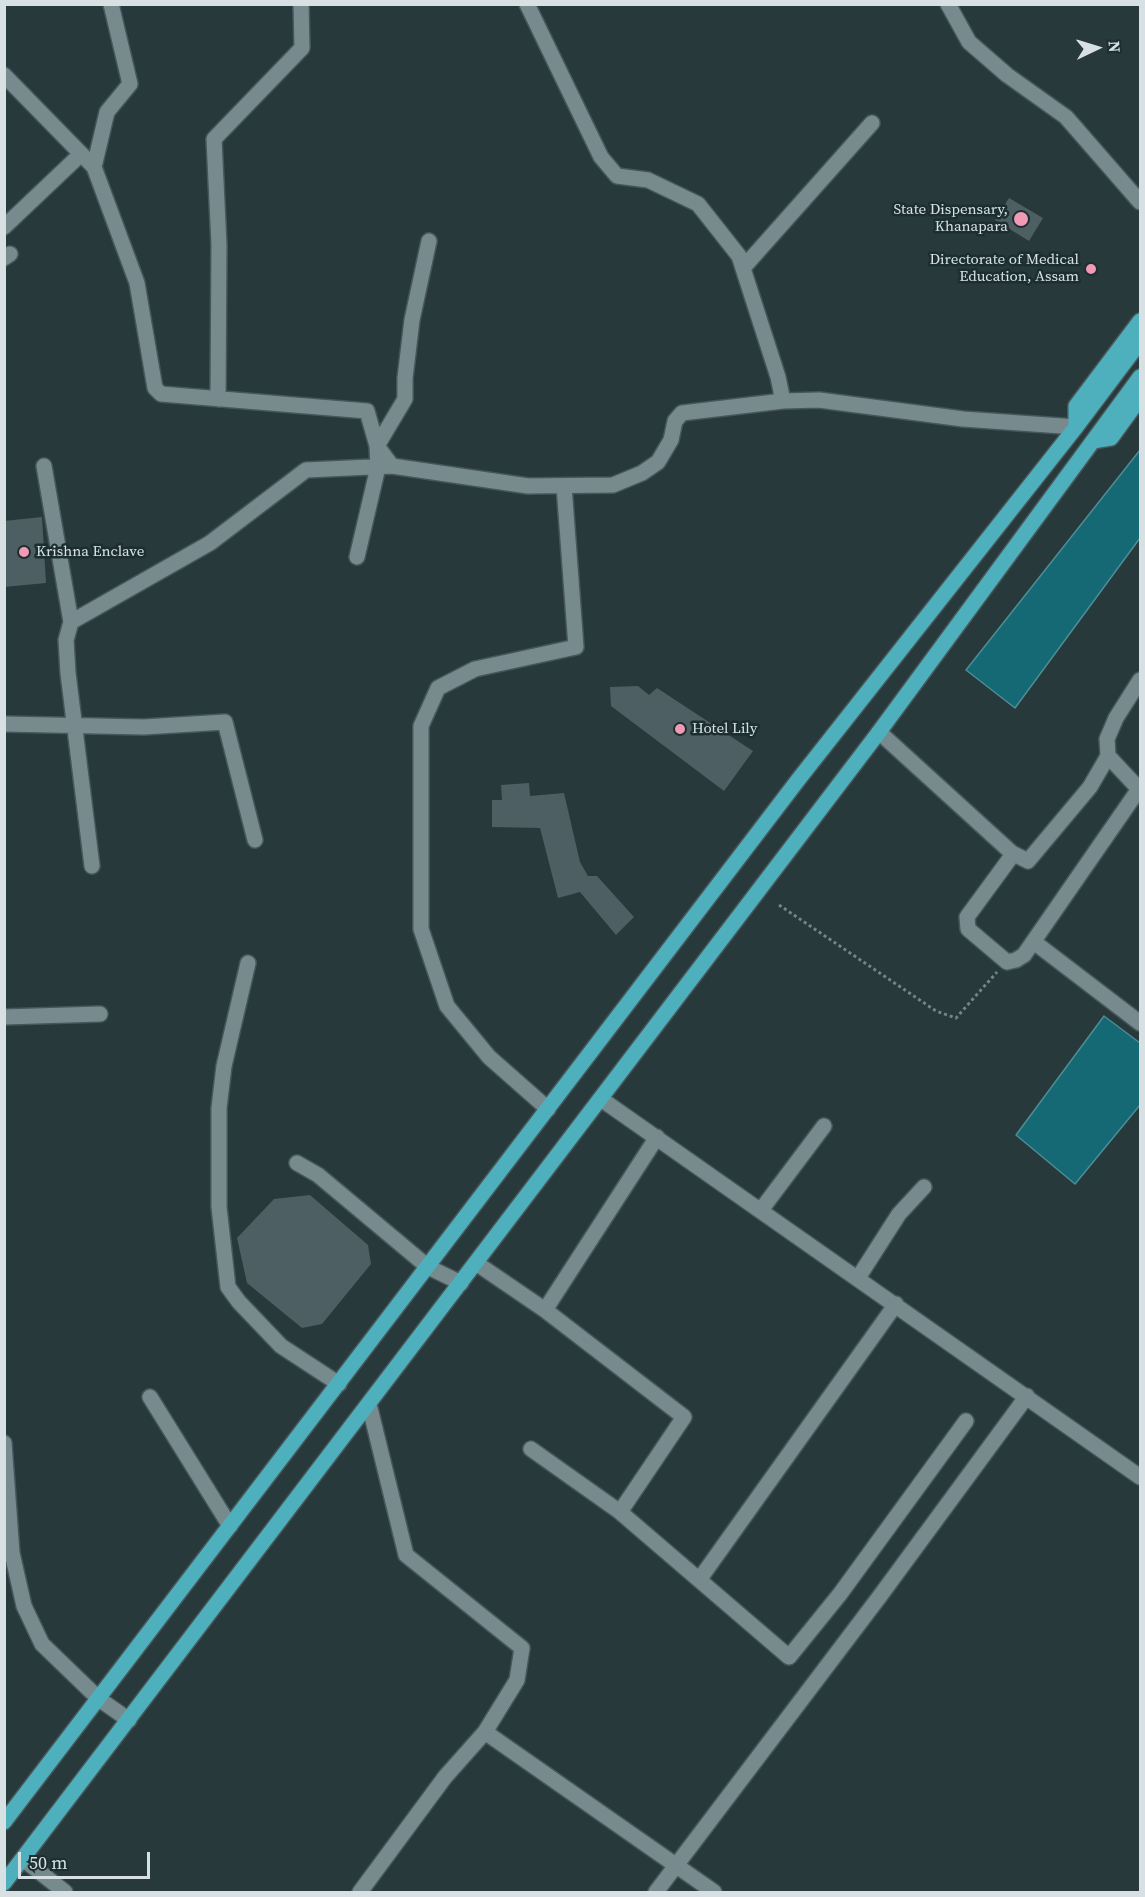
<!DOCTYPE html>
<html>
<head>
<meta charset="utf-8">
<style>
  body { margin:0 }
  #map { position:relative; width:1145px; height:1897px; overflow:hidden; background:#27393b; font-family:"Source Serif 4",serif }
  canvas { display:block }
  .frame { position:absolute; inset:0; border:6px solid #d7e1e3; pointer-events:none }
  .north { position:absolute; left:1067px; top:18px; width:60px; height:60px; -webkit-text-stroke:4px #1d2e31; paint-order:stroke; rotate:86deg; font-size:16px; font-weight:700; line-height:24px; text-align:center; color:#d7e1e3 }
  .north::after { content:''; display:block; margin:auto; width:21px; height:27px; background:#d7e1e3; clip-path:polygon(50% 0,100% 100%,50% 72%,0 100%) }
  .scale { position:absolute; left:18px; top:1852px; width:132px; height:27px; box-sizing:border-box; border:3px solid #d7e1e3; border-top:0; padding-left:8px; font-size:18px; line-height:21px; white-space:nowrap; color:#d7e1e3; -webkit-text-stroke:4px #1d2e31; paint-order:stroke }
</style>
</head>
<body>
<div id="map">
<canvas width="1145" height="1897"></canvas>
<div class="frame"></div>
<div class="north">N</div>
<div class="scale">50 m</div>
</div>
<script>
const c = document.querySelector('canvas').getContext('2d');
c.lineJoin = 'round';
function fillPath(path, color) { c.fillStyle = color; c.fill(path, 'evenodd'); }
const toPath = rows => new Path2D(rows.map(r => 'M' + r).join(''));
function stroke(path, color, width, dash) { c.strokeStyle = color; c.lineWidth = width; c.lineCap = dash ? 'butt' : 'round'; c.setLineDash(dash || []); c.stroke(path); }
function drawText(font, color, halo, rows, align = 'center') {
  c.font = font + ' "Source Serif 4",serif'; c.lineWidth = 5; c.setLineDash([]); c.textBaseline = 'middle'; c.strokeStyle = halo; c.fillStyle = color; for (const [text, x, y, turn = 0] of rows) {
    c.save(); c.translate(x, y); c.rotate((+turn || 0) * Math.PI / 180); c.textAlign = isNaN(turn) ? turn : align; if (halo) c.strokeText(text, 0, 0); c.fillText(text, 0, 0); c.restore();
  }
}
const water = toPath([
  [1140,450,1140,538,1015,708,966,670,1140,450],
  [1104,1016,1140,1043,1140,1105,1075,1184,1016,1135,1104,1016]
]);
fillPath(water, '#146974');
stroke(water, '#4e8d95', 1.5);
fillPath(toPath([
  [1009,198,1043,218,1029,241,995,220],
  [42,517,46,583,4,587,4,521],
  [638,686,649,695,657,688,753,751,724,791,611,706,610,687],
  [529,783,530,796,564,793,580,862,588,876,597,876,634,917,616,935,580,892,558,898,540,828,492,827,492,800,502,800,501,785],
  [310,1195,368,1245,371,1264,322,1324,302,1328,247,1283,237,1238,274,1199]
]), '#4d5f63');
const minor = toPath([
  [527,4,601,157,617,176,648,180,698,204,739,256,778,377,783,401,819,400,963,419,1076,427],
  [948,4,969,42,1007,75,1066,117,1140,202],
  [4,75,94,167,137,283,155,388,161,394,367,411,377,446,392,466,528,486,613,485,642,473,658,462,671,440,675,421,682,413,783,401],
  [94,167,107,112,130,84,111,4],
  [4,227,81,154],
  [4,258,10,254],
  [743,268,872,123],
  [218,399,219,245,214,139,302,48,301,4],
  [44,466,71,622,66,640,68,673,92,866],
  [357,557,378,467,377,446,405,399,405,378,412,320,429,241],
  [71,622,210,543,306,470,392,466],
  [4,724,144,727,225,722,255,840],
  [879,732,1012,853,1011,857,967,917,968,929,1007,962,1016,960,1024,955,1139,789,1108,756,1107,739,1116,718,1140,680],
  [1012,853,1028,861,1090,787,1108,756],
  [1034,942,1140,1023],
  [248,963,224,1066,219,1108,219,1207,228,1287,239,1302,281,1346,339,1384],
  [4,1017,100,1014],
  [601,1099,1140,1477],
  [548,1109,489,1057,447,1006,421,929,421,726,438,688,475,669,576,647,564,486],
  [297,1163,318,1175,428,1267,461,1283],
  [761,1210,824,1126],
  [476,1263,545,1310,657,1137],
  [858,1278,899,1214,924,1187],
  [545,1310,684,1417,620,1512,789,1657,840,1594,966,1421],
  [150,1397,230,1526],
  [4,1443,12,1553,24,1606,42,1644,99,1699,129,1720],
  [531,1449,620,1512],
  [699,1580,896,1304],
  [485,1732,714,1892],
  [23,1859,65,1892],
  [360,1892,445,1777,485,1732,517,1680,522,1648,406,1555,369,1404],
  [656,1892,880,1596,1027,1396]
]);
const major = toPath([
  [1076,427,1076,406,1140,321],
  [1093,441,1111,438,1140,398],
  [4,1822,798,780,1076,427,1140,342],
  [4,1883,879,732,1140,377]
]);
stroke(minor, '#475658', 18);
stroke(major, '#475658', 18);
stroke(toPath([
  [779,905,936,1011,956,1018,997,972]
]), '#758486', 3, [3, 3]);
stroke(minor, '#778b8e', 15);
stroke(major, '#4eb0bd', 15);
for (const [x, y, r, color] of [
  [1021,219,8,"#f09ab6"],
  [1091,269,6,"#f09ab6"],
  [24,552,6,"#f09ab6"],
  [680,729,6,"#f09ab6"]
]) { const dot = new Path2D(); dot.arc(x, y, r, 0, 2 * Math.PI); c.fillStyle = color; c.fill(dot); stroke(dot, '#1d2e31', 2); }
drawText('15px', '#d7e1e3', '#1d2e31', [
  ["State Dispensary,",1008,210],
  ["Khanapara",1008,227],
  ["Directorate of Medical",1079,260],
  ["Education, Assam",1079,277],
  ["Krishna Enclave",36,552,"left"],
  ["Hotel Lily",692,729,"left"]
], 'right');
</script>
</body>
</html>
